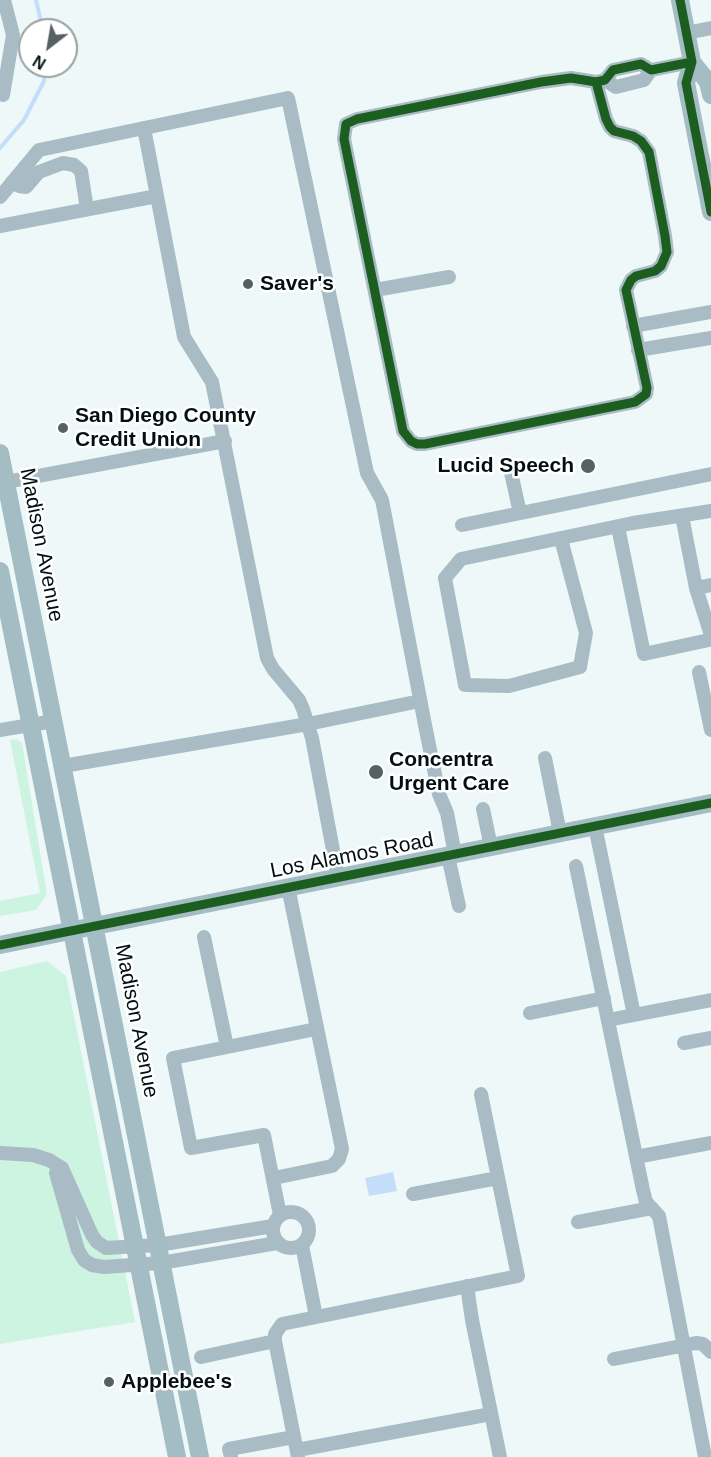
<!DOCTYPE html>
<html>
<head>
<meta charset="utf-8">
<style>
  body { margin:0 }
  #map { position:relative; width:711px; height:1457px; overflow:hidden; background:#eef8f8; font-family:Helvetica,sans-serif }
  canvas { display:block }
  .north { position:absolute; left:18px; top:18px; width:60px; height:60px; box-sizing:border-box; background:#fff; border:2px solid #9a9fa0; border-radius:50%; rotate:211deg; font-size:16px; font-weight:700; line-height:24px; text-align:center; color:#021012 }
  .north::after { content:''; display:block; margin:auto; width:21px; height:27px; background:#556162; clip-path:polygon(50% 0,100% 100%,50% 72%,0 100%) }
</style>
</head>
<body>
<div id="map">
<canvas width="711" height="1457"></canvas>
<div class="north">N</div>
</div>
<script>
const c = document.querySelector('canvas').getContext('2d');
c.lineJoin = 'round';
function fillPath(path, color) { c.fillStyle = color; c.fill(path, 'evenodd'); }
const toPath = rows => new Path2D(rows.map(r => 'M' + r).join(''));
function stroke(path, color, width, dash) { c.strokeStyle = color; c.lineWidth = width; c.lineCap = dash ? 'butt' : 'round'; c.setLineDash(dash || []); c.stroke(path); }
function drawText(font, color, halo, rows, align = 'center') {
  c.font = font + ' Helvetica,sans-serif'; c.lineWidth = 5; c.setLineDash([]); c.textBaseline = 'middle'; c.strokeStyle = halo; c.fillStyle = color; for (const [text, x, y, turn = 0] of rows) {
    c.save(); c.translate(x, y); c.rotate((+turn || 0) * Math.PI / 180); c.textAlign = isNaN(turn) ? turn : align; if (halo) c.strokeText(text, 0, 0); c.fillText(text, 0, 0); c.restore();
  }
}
fillPath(toPath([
  [17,739,22,743,47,894,36,910,0,916,0,901,40,893,10,740],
  [47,961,66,976,135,1322,0,1344,0,972]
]), '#ccf4e0');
fillPath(toPath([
  [393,1172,397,1191,369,1196,365,1178]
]), '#c4ddf9');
stroke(toPath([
  [36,0,43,30],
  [0,148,24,120,44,81,45,66]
]), '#c4ddf9', 4);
stroke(toPath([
  [686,33,711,28],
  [605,80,616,87,644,80,651,70],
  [596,82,606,119,610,127,614,131,633,136,641,141,649,152,665,236,667,252,661,266,655,271,636,276,631,280,626,290,647,388,646,394,635,402,425,444,417,444,411,441,403,431,344,139,346,124,357,119,541,82,571,78,596,82,605,80,613,70,641,64,651,70,692,62],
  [3,95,13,35,4,0],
  [144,128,184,337,212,382,267,658,273,669,299,700,303,709,312,738,338,877],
  [12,182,19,186,26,187,39,172,63,163,74,165,81,171,87,209],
  [0,197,39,150,288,98,367,473,382,500,425,725,439,794,447,813,455,854],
  [0,226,157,196],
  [375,290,449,277],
  [633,326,711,312],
  [638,350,711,338],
  [510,468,520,513],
  [0,483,225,441],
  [682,516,696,588,711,635],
  [462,525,711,474],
  [618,527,644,654,709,640,711,637],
  [561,539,586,633,580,667,509,686,465,685,445,578,461,559,633,523,711,511],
  [696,588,711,585],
  [699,672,711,730],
  [0,730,54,721],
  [545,758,560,833],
  [63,766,308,724,420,701],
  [483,809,491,847],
  [595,826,634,1015],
  [448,856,459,906],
  [576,866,643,1190,646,1202,659,1216,705,1457],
  [204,937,227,1047],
  [530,1013,604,998],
  [608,1020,711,1000],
  [684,1043,711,1038],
  [0,1153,33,1155,49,1160,62,1168,92,1235,97,1242,106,1248,158,1245,273,1226],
  [636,1157,711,1143],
  [56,1173,78,1250,84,1260,92,1265,104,1267,161,1263,277,1243],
  [274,1178,332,1166,339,1159,342,1149,288,887],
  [413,1194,498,1178],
  '273 1230a18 18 0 1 1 36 0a18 18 0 1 1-36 0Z',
  [280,1215,264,1135,191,1148,173,1058,316,1029],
  [578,1222,652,1208],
  [302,1245,316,1317],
  [467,1286,472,1320,500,1457],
  [201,1357,275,1341],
  [614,1359,696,1343,703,1344,711,1352],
  [297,1450,491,1414],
  [231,1457,229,1449,294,1437],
  [298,1457,275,1341,275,1334,282,1324,518,1276,481,1094]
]), '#a9bcc6', 14);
stroke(toPath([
  [680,0,692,62,686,83,711,212],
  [692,62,708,82,711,95],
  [0,453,200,1457],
  [0,571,177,1457],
  [0,945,711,803]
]), '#a4bcc3', 18);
stroke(toPath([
  [680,0,692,62,686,83,711,212],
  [596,82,606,119,610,127,614,131,633,136,641,141,649,152,665,236,667,252,661,266,655,271,636,276,631,280,626,290,647,388,646,394,635,402,425,444,417,444,411,441,403,431,344,139,346,124,357,119,541,82,571,78,596,82,605,80,613,70,641,64,651,70,692,62],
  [0,945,711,803]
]), '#1b5e20', 9);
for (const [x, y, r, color] of [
  [248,284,6,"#556162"],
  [63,428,6,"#556162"],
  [588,466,8,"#556162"],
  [376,772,8,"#556162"],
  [109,1382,6,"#556162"]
]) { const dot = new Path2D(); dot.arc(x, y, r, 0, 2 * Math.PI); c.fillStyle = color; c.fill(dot); stroke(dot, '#fff', 2); }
drawText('bold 21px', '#021012', '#fff', [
  ["Saver's",260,284],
  ["San Diego County",75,416],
  ["Credit Union",75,440],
  ["Lucid Speech",574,466,"right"],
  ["Concentra",389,760],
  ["Urgent Care",389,784],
  ["Applebee's",121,1382]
], 'left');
drawText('21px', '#021012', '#fff', [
  ["Madison Avenue",41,545,79],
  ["Los Alamos Road",352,856,-11],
  ["Madison Avenue",136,1021,79]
]);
</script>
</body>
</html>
